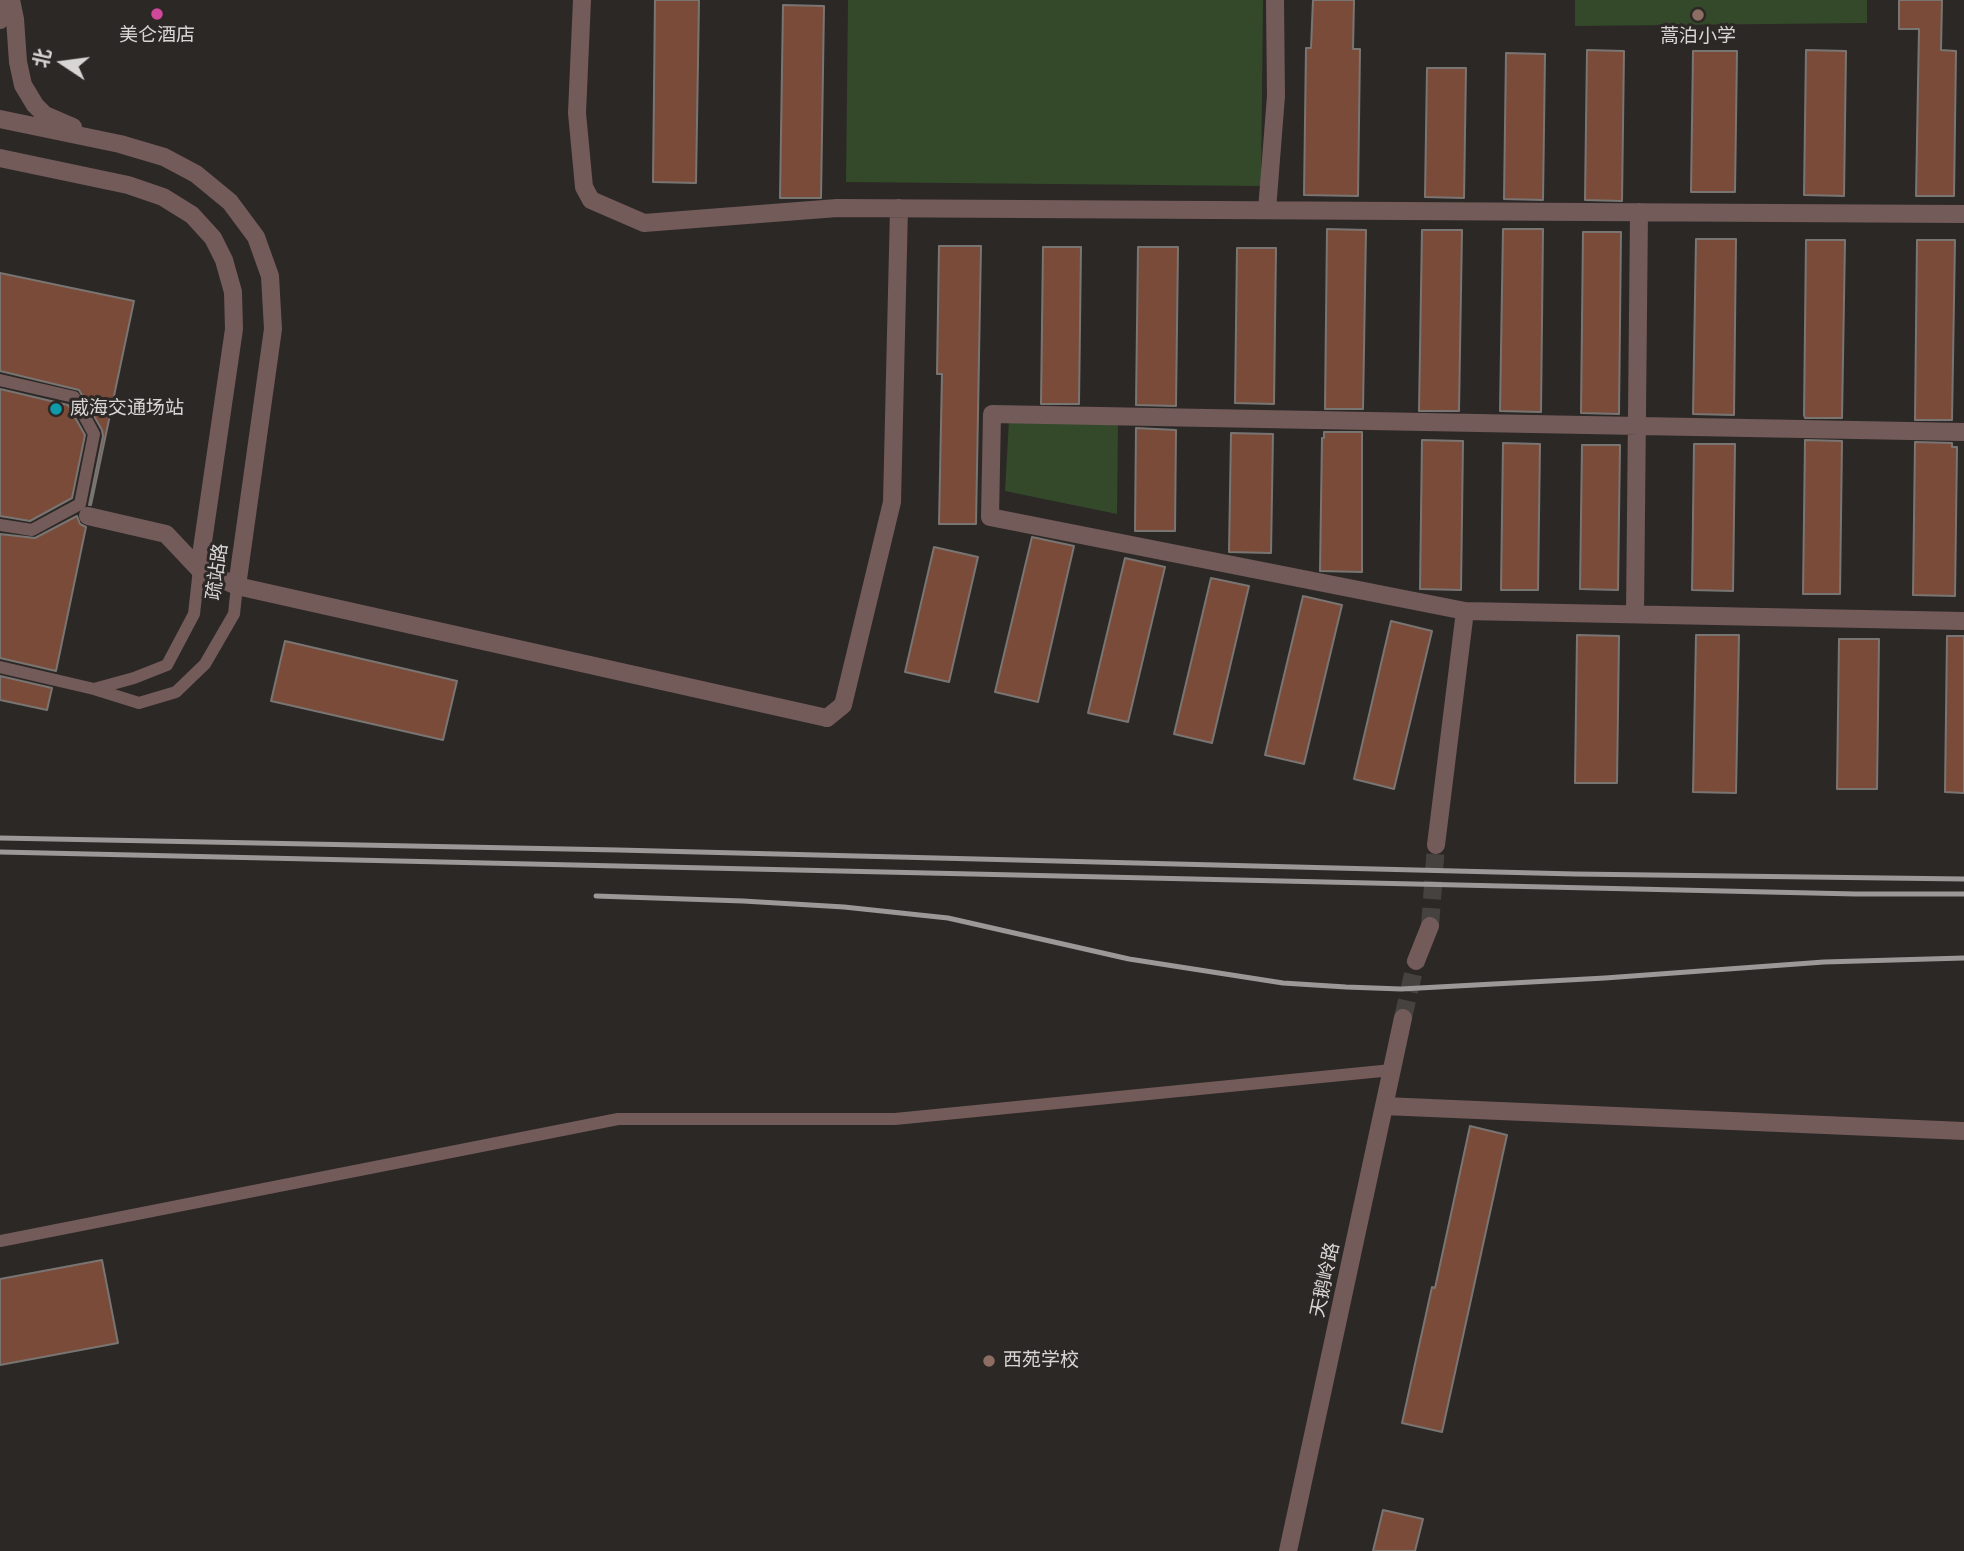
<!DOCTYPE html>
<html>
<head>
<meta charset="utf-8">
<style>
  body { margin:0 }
  #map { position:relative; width:1964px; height:1551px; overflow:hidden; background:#2c2826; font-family:"DM Sans","Noto Sans SC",sans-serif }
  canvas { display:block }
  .north { position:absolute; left:28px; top:28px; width:70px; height:70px; -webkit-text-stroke:5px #2c2826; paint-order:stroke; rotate:283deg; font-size:19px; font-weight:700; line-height:28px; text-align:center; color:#d8d6d5 }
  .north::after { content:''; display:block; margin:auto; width:24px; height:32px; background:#d8d6d5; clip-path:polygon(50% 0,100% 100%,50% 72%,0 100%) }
</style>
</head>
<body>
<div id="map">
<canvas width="1964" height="1551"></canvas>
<div class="north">北</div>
</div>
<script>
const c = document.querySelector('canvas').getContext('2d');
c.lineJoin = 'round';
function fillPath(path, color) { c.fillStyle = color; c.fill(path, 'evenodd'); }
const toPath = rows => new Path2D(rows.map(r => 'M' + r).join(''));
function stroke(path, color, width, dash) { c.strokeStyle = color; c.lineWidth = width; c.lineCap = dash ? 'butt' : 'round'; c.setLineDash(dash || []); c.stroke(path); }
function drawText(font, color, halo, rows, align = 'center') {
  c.font = font + ' "DM Sans","Noto Sans SC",sans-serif'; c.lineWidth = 6; c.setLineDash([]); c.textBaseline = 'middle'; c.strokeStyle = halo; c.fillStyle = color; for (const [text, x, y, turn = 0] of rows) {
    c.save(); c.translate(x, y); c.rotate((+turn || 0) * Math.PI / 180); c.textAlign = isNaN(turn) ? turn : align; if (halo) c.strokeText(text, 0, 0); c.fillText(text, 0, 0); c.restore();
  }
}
fillPath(toPath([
  [848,0,1263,0,1261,186,846,182],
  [1575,0,1867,0,1867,23,1575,26],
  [1009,420,1118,421,1117,514,1005,491]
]), '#33492a');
const building = toPath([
  [655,0,699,0,696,183,653,182,655,0],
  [1313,0,1354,0,1353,49,1360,49,1358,196,1304,195,1306,48,1311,48,1313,0],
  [1899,0,1942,0,1941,50,1956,51,1954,196,1916,196,1919,29,1899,29,1899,0],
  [783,5,824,6,821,198,780,198,783,5],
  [1587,50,1624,51,1622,201,1585,200,1587,50],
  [1806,50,1846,51,1844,196,1804,195,1806,50],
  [1693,51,1737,51,1735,192,1691,192,1693,51],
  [1506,53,1545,54,1543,200,1504,199,1506,53],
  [1427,68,1466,68,1464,198,1425,197,1427,68],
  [1327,229,1366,230,1363,409,1325,409,1327,229],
  [1503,229,1543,229,1541,412,1500,411,1503,229],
  [1422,230,1462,230,1459,411,1419,411,1422,230],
  [1583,232,1621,232,1619,414,1581,413,1583,232],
  [1696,239,1736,239,1734,415,1693,414,1696,239],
  [1806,240,1845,240,1842,418,1805,418,1804,415,1806,240],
  [1917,240,1955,240,1952,420,1915,420,1917,240],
  [939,246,981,246,976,524,939,524,942,374,937,374,939,246],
  [1043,247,1081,247,1079,404,1041,404,1043,247],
  [1138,247,1178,247,1176,406,1136,405,1138,247],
  [1237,248,1276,248,1274,404,1235,403,1237,248],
  [0,273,134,301,91,505,89,505,103,436,102,430,79,390,0,371,0,273],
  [0,389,68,405,85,435,72,498,30,521,0,516,0,389],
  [1136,428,1176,430,1175,531,1135,531,1136,428],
  [1324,432,1362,432,1362,572,1320,571,1322,438,1324,438,1324,432],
  [1231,433,1273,434,1271,553,1229,552,1231,433],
  [1422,440,1463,441,1461,590,1420,589,1422,440],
  [1805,440,1842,441,1840,594,1803,594,1805,440],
  [1915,442,1952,443,1952,447,1957,447,1955,596,1913,595,1915,442],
  [1503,443,1540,444,1538,590,1501,590,1503,443],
  [1694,444,1735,444,1733,591,1692,590,1694,444],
  [1582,445,1620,445,1618,590,1580,589,1582,445],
  [77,516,80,524,86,527,56,671,0,658,0,534,35,538,77,516],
  [1032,537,1074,546,1038,702,995,692,1032,537],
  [934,547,978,557,949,682,905,672,934,547],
  [1125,558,1165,567,1128,722,1088,713,1125,558],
  [1211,578,1249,586,1212,743,1174,734,1211,578],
  [1303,596,1342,605,1304,764,1265,755,1303,596],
  [1391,621,1432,631,1394,789,1354,779,1391,621],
  [1577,635,1619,636,1617,783,1575,783,1577,635],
  [1696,635,1739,635,1736,793,1693,792,1696,635],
  [1947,636,1964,636,1964,793,1945,792,1947,636],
  [1839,639,1879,639,1877,789,1837,789,1839,639],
  [285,641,457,681,443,740,271,701,285,641],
  [0,676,52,688,47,710,0,700,0,676],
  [1470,1126,1507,1135,1442,1432,1402,1423,1432,1287,1435,1288,1470,1126],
  [102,1260,118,1343,0,1365,0,1279,102,1260],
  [1383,1510,1423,1519,1415,1551,1373,1551,1383,1510]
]);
fillPath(building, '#7a4b39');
stroke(building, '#797573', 2);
stroke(toPath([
  [1430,926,1436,845],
  [1403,1018,1416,961]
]), '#464240', 18, [18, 9]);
stroke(toPath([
  [0,380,74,397,94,434,80,504,32,530,0,525],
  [199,569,194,614,167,665,134,678,94,689,139,703,176,692,205,664,234,614,237,586],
  [0,667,94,689],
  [0,1241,618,1119,895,1119,1392,1070]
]), '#735b5a', 12);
stroke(toPath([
  [582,0,577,113,584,187,591,200,644,223,837,208,1964,214],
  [1267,210,1276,96,1275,0],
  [1964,432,992,414,990,517,1465,611,1964,621],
  [1635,614,1639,212],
  [827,718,843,705,892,502,899,208],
  [1436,845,1465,611],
  [1416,961,1430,926],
  [1384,1106,1964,1131],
  [1288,1551,1403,1018]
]), '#735b5a', 18);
stroke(toPath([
  [11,0,15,19,18,62,23,85,35,105,45,115,73,127],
  [0,20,4,0],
  [0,119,120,144,164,157,196,174,230,202,256,237,270,276,273,329,237,586],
  [0,158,128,185,163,197,192,215,213,238,224,260,233,292,234,329,199,569],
  [88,516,166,534,199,569,237,586,827,718]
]), '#735b5a', 18);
stroke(toPath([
  [0,838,618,850,1575,874,1964,879],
  [0,852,1856,894,1964,894],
  [596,896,743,901,844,907,948,918,1129,959,1283,983,1346,987,1401,989,1605,978,1824,962,1964,958]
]), '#9b9897', 5);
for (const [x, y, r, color] of [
  [157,14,7,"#d1479c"],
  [1698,15,7,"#8d6e63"],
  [56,409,7,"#0f9aa8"],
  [989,1361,7,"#8d6e63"]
]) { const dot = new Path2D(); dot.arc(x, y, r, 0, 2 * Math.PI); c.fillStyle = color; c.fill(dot); stroke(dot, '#2c2826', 2.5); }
drawText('19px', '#d8d6d5', '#2c2826', [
  ["美仑酒店",157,36],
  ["蒿泊小学",1698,37],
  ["威海交通场站",70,409,"left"],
  ["西苑学校",1003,1361,"left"]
]);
drawText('19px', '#d8d6d5', '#2c2826', [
  ["疏站路",218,572,-82],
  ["天鹅岭路",1326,1280,-78]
]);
</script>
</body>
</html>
